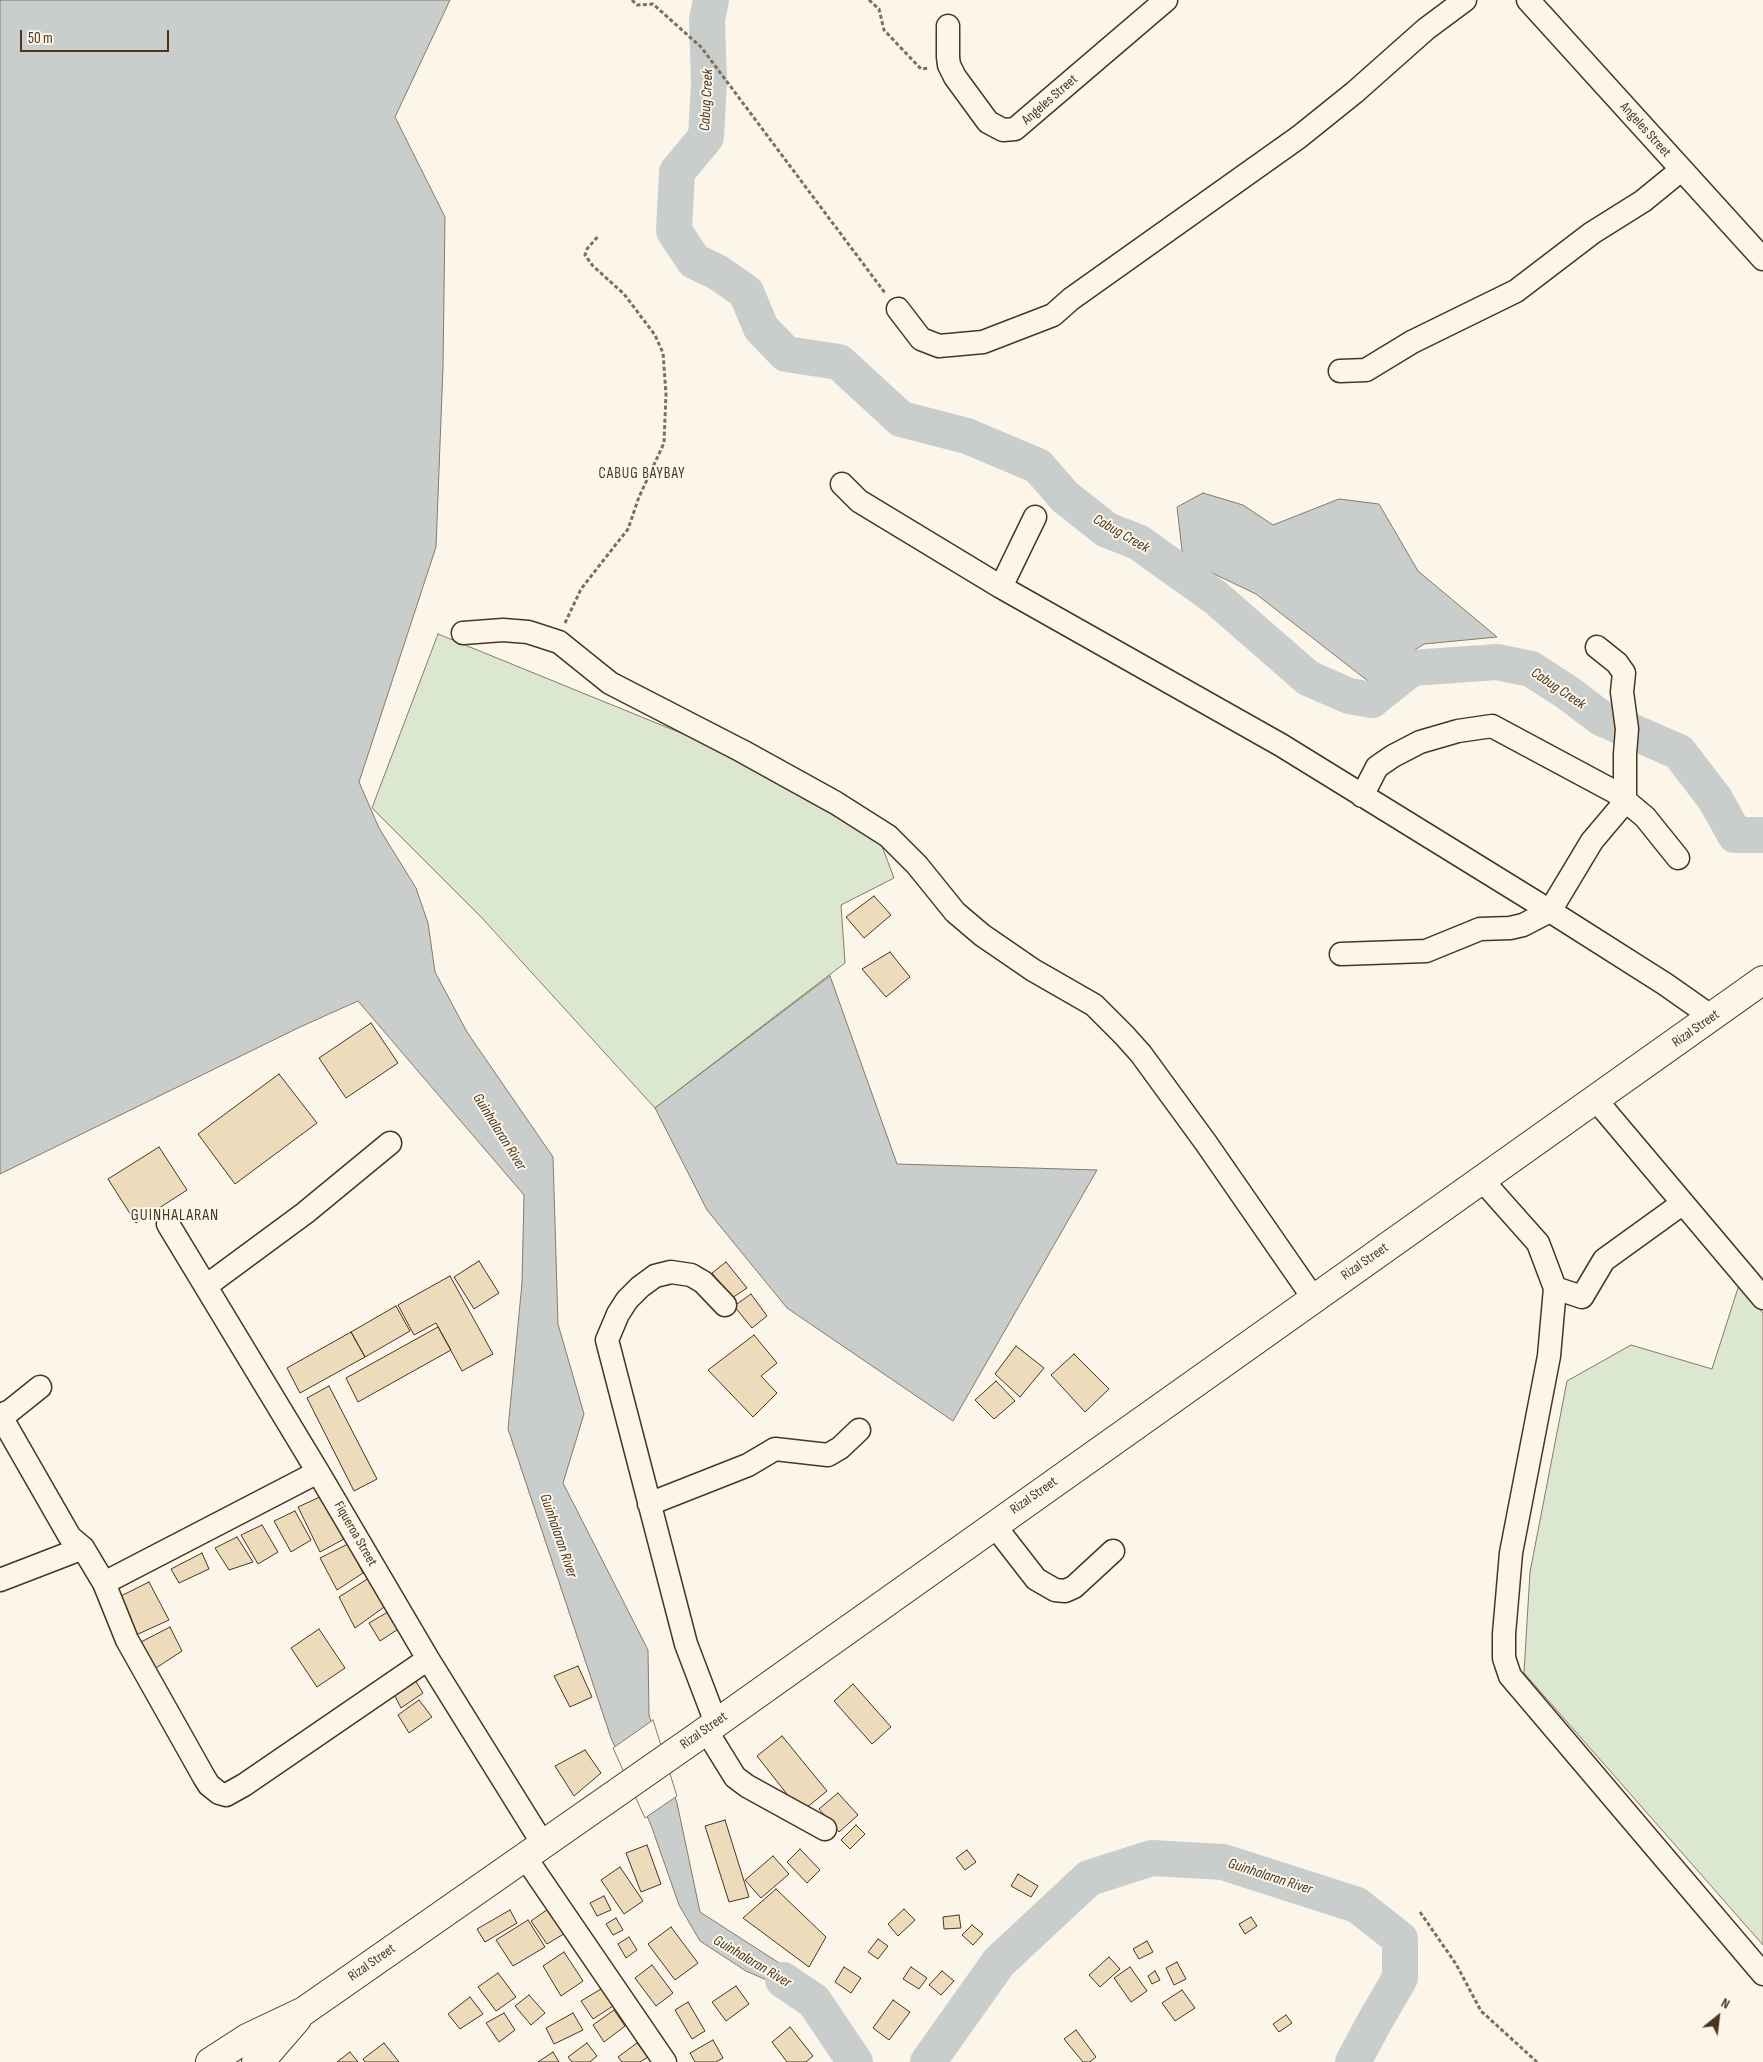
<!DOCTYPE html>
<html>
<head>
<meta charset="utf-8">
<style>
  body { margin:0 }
  #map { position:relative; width:1763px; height:2062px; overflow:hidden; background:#fbf6e9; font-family:"Sofia Sans Condensed",sans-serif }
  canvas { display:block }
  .north { position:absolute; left:1693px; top:1992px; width:50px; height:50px; -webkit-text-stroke:4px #fbf6e9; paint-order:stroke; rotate:29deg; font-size:14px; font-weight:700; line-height:20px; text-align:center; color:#4a3520 }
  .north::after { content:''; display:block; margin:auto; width:18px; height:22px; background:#4a3520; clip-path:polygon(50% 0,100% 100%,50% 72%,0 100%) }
  .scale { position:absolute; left:20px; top:30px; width:149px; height:22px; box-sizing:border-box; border:2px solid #4a3520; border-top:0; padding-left:6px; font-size:15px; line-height:18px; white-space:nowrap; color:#4a3520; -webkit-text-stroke:4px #fbf6e9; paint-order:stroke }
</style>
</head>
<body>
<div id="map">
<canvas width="1763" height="2062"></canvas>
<div class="north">N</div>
<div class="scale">50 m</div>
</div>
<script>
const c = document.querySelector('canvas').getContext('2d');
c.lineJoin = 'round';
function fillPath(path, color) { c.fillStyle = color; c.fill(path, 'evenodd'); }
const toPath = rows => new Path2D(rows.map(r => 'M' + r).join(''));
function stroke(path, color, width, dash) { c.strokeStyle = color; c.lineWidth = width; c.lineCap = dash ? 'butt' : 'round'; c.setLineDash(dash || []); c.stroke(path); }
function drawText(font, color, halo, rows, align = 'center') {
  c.font = font + ' "Sofia Sans Condensed",sans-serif'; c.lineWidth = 4; c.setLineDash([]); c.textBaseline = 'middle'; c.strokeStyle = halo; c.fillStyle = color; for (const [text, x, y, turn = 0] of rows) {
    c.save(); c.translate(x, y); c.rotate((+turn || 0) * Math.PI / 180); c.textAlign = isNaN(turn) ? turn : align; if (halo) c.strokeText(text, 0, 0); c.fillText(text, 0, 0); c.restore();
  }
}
const green = toPath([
  [438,634,698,740,880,841,894,878,841,905,845,963,655,1108,482,918,372,808,438,634],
  [1739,1285,1763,1313,1763,1945,1524,1673,1530,1572,1567,1381,1631,1345,1712,1369,1739,1285]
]);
fillPath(green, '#dce7d0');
stroke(green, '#887966', 1);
const water = toPath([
  [0,0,450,0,395,117,445,217,443,367,436,547,359,782,379,828,416,888,428,923,435,972,467,1032,553,1157,558,1324,584,1414,563,1483,648,1650,649,1715,677,1803,700,1912,804,1979,828,2007,819,2014,785,1988,746,1971,700,1941,679,1905,651,1825,611,1738,508,1429,522,1283,524,1195,358,1001,300,1027,0,1174,0,0],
  [1203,493,1243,505,1273,525,1339,499,1379,504,1418,571,1497,637,1424,644,1368,681,1256,594,1183,559,1177,507,1203,493],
  [830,976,897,1164,1097,1170,953,1421,787,1308,707,1210,655,1108,830,976]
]);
fillPath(water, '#c9cecd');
stroke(water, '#887966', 1);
const pier = toPath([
  [653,1720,677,1796,645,1818,613,1748,653,1720]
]);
fillPath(pier, '#fbf6e9');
stroke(pier, '#887966', 1);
stroke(toPath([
  [711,0,707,20,709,82,706,137,677,172,674,231,694,261,717,272,746,292,761,328,786,354,839,362,901,419,967,436,1038,466,1065,497,1107,530,1138,542,1215,597,1308,678,1349,696,1372,700,1412,668,1497,662,1531,669,1568,693,1601,718,1679,752,1715,799,1735,835,1763,835],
  [783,1980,814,2001,855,2062],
  [928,2062,999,1962,1089,1878,1152,1858,1223,1862,1357,1905,1400,1939,1400,1978,1375,2021,1353,2062]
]), '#c9cecd', 36);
const building = toPath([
  [874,896,891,915,864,938,846,917,874,896],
  [890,952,910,977,886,997,862,969,890,952],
  [371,1023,398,1063,346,1098,319,1058,371,1023],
  [279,1074,317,1123,235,1184,198,1134,279,1074],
  [159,1147,187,1190,136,1223,108,1179,159,1147],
  [479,1261,499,1293,474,1309,454,1277,479,1261],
  [726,1262,747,1288,732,1298,712,1273,726,1262],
  [450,1276,493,1354,462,1371,436,1323,414,1335,398,1305,450,1276],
  [751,1294,767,1316,752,1328,734,1306,751,1294],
  [396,1306,410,1331,365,1357,351,1332,396,1306],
  [438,1327,451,1350,358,1402,346,1378,438,1327],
  [351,1332,365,1357,300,1393,287,1368,351,1332],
  [754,1335,777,1363,761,1376,777,1393,753,1417,708,1370,754,1335],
  [1016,1346,1044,1368,1020,1397,995,1374,1016,1346],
  [1074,1354,1109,1389,1085,1412,1051,1375,1074,1354],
  [996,1381,1015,1401,994,1419,975,1400,996,1381],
  [329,1386,377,1479,354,1491,307,1398,329,1386],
  [322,1496,344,1539,320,1552,298,1507,322,1496],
  [295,1511,311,1540,291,1552,274,1521,295,1511],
  [262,1525,278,1552,258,1564,241,1535,262,1525],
  [237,1537,253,1562,229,1570,215,1548,237,1537],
  [348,1544,363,1573,337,1590,320,1558,348,1544],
  [202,1553,209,1569,179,1583,171,1569,202,1553],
  [369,1578,387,1605,355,1628,339,1597,369,1578],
  [149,1582,169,1620,136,1635,117,1598,149,1582],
  [393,1609,403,1626,380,1641,369,1623,393,1609],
  [170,1627,182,1651,156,1668,141,1642,170,1627],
  [319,1629,345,1668,317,1687,291,1648,319,1629],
  [578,1666,592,1697,570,1707,554,1676,578,1666],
  [415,1680,423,1693,401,1708,394,1694,415,1680],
  [853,1684,891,1727,872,1744,834,1701,853,1684],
  [419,1700,432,1717,409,1733,398,1715,419,1700],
  [782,1736,827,1791,801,1812,757,1756,782,1736],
  [585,1750,601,1773,574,1796,555,1766,585,1750],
  [838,1793,858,1815,839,1832,819,1809,838,1793],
  [725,1820,749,1897,729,1902,705,1826,725,1820],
  [856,1825,865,1834,850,1849,841,1840,856,1825],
  [647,1845,661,1884,641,1892,626,1853,647,1845],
  [800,1849,820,1870,807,1883,787,1862,800,1849],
  [967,1850,976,1862,965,1870,956,1858,967,1850],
  [773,1856,789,1874,761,1898,745,1880,773,1856],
  [620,1867,643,1901,624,1914,601,1880,620,1867],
  [1018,1874,1038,1886,1031,1897,1011,1886,1018,1874],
  [776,1889,826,1937,809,1967,743,1918,776,1889],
  [604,1896,611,1910,597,1916,590,1903,604,1896],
  [551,1907,567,1932,547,1944,531,1921,551,1907],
  [904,1909,915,1920,898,1936,888,1924,904,1909],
  [510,1910,517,1923,485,1942,477,1929,510,1910],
  [959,1915,961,1928,944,1929,943,1917,959,1915],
  [1251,1917,1257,1926,1245,1934,1239,1924,1251,1917],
  [616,1918,623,1930,613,1935,606,1924,616,1918],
  [528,1920,545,1947,513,1966,496,1940,528,1920],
  [972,1925,983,1934,973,1945,962,1935,972,1925],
  [671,1927,698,1963,675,1980,648,1944,671,1927],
  [629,1937,637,1950,626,1958,618,1944,629,1937],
  [878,1939,888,1946,878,1959,868,1952,878,1939],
  [1147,1941,1153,1952,1139,1959,1133,1949,1147,1941],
  [564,1952,583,1981,561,1996,543,1966,564,1952],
  [1109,1957,1120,1969,1100,1987,1089,1975,1109,1957],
  [1177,1962,1186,1979,1174,1985,1166,1968,1177,1962],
  [652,1965,673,1993,656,2006,635,1978,652,1965],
  [844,1967,861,1978,851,1993,835,1982,844,1967],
  [911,1967,927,1978,919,1989,903,1979,911,1967],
  [1130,1967,1147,1991,1131,2002,1114,1978,1130,1967],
  [942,1971,954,1981,941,1995,929,1985,942,1971],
  [1155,1971,1160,1980,1152,1984,1148,1976,1155,1971],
  [498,1973,516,1997,496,2011,478,1987,498,1973],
  [606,1986,616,2004,593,2019,581,2001,606,1986],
  [736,1986,749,2004,726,2021,712,2002,736,1986],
  [1182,1990,1195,2008,1175,2021,1162,2003,1182,1990],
  [529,1995,545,2013,531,2025,515,2006,529,1995],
  [470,1997,483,2014,460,2029,448,2014,470,1997],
  [893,2000,910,2012,889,2040,873,2028,893,2000],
  [688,2002,705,2031,692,2039,675,2010,688,2002],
  [614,2010,625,2026,604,2042,593,2025,614,2010],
  [504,2013,515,2030,499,2042,486,2023,504,2013],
  [573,2013,583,2030,554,2044,546,2028,573,2013],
  [1286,2015,1292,2023,1279,2032,1273,2024,1286,2015],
  [790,2027,813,2056,806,2062,787,2062,772,2042,790,2027],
  [1076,2030,1096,2057,1090,2062,1083,2062,1064,2039,1076,2030],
  [713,2040,723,2058,716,2062,695,2062,690,2053,713,2040],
  [384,2043,399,2062,365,2062,363,2059,384,2043],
  [587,2043,597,2056,590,2062,572,2062,568,2057,587,2043],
  [637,2043,648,2057,640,2062,622,2062,618,2057,637,2043],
  [350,2052,358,2062,337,2062,350,2052],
  [553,2052,559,2062,538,2062,553,2052]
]);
fillPath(building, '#ecdcbc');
stroke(building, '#4a3520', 1);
const minor = toPath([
  [1528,0,1763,259],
  [948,26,948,57,949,65,955,77,988,122,1003,130,1015,129,1166,0],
  [898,309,921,339,939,346,983,342,1053,315,1071,299,1299,137,1355,92,1426,29,1465,0],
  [1340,371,1366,370,1412,342,1516,291,1592,233,1643,201,1681,170],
  [842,484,859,501,1001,587],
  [1035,517,1001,587,1281,745,1550,911,1665,984,1712,1017],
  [463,633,503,630,528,632,559,642,610,683,742,751,836,803,888,836,917,865,955,912,982,935,1033,970,1094,1005,1124,1035,1141,1054,1206,1143,1314,1299],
  [1362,796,1377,767,1393,756,1420,742,1458,731,1492,726,1615,792,1645,817,1678,858],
  [1341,954,1426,951,1480,929,1510,928,1523,925,1550,911,1592,841,1625,802,1625,754,1627,729,1622,692,1624,673,1617,663,1597,647],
  [1596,1100,1763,1298],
  [1482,1180,1538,1243,1555,1288,1549,1356,1511,1553,1504,1634,1504,1658,1510,1676,1763,1974],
  [168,1224,318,1472,428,1659,543,1844],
  [206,1286,305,1213,390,1143],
  [1555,1288,1582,1297,1604,1260,1683,1203],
  [40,1387,10,1411,0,1415,70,1537,83,1548,104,1583],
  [318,1472,104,1583,127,1640,204,1777,209,1785,219,1793,226,1795,244,1785,428,1659],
  [649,1504,748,1465,775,1449,828,1455,840,1448,859,1430],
  [994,1525,1036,1579,1055,1590,1065,1591,1074,1587,1113,1551],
  [0,1580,83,1548],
  [716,1723,686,1644,607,1340,618,1314,627,1300,640,1287,655,1276,671,1272,691,1275,703,1282,725,1305],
  [706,1730,735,1777,747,1786,825,1829],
  [525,1857,665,2062]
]);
const major = toPath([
  [210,2062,247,2038,304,2011,694,1739,1763,980],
  [256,2062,266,2055,297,2019]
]);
stroke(minor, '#4a3520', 25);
stroke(major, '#4a3520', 30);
stroke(toPath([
  [632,0,637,5,653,4,701,47,885,293],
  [869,0,879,9,884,30,921,69,929,68],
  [565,623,581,589,628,529,639,497,664,443,666,394,663,353,655,335,624,294,593,266,585,255,587,249,599,235],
  [1420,1912,1456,1964,1481,2011,1537,2062]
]), '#7f6f5c', 3, [4, 2.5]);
stroke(minor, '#fbf6e9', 22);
stroke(major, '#fbf6e9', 28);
drawText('14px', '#4a3520', '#fbf6e9', [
  ["Angeles Street",1050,100,-41],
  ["Angeles Street",1645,130,48],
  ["Rizal Street",1696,1029,-35],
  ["Rizal Street",1365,1262,-35],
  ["Rizal Street",1034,1496,-35],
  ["Fiqueroa Street",355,1534,60],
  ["Rizal Street",704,1731,-35],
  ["Rizal Street",372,1963,-35]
]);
drawText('italic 15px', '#4a3520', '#fbf6e9', [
  ["Cabug Creek",707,100,-87],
  ["Cabug Creek",1121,534,30],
  ["Cabug Creek",1558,689,34],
  ["Guinhalaran River",499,1132,58],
  ["Guinhalaran River",558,1536,71],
  ["Guinhalaran River",1270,1877,18],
  ["Guinhalaran River",752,1962,31]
]);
c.letterSpacing = '1px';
drawText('15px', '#4a3520', '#fbf6e9', [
  ["CABUG BAYBAY",642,474]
]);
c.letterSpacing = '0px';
c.letterSpacing = '1px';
drawText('16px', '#4a3520', '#fbf6e9', [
  ["GUINHALARAN",175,1216]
]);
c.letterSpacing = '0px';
</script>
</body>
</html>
